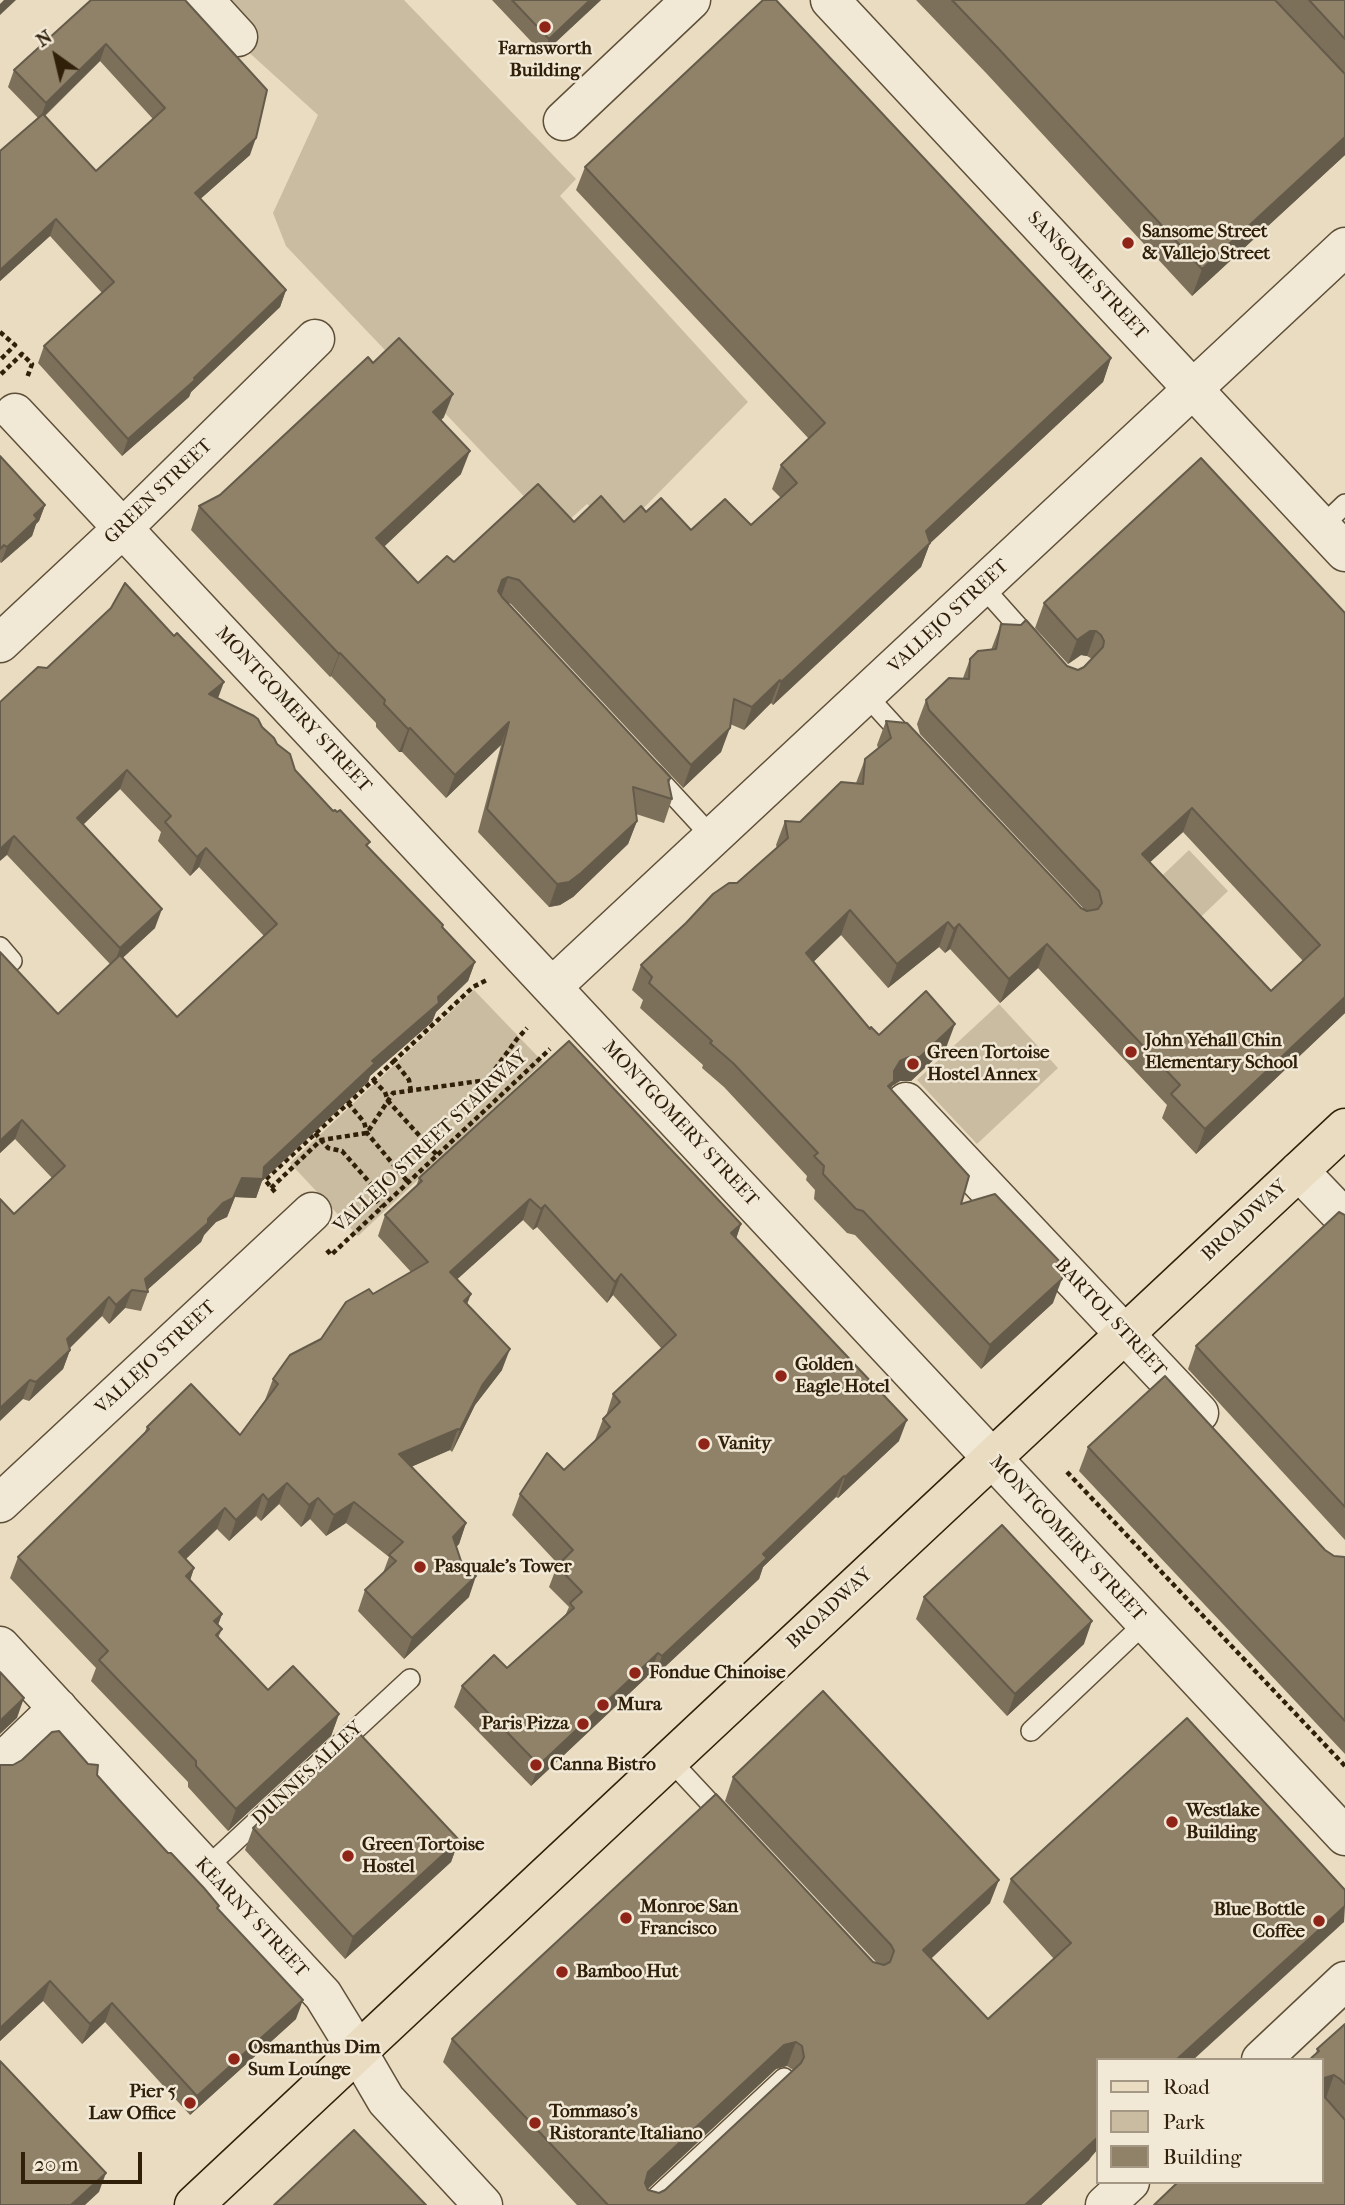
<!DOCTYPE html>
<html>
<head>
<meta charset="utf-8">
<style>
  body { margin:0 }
  #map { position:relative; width:1345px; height:2205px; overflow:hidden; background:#e9dcc0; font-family:"IM FELL French Canon",serif }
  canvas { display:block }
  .legend { position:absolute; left:1096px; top:2058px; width:228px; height:126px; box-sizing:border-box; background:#f1e8d6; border:2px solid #a49884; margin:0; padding:9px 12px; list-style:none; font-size:21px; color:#30200a }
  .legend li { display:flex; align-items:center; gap:14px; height:35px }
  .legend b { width:35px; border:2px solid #a49884 }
  .north { position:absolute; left:21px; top:21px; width:70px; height:70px; -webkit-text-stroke:5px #f1e8d6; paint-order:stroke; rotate:326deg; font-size:19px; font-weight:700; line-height:28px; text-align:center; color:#30200a }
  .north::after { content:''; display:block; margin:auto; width:24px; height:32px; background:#30200a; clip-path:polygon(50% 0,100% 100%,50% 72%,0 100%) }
  .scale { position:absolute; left:21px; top:2152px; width:121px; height:32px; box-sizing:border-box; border:4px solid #30200a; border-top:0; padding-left:9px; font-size:21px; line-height:24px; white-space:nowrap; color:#30200a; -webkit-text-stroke:5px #f1e8d6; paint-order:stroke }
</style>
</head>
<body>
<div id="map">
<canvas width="1345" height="2205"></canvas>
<ul class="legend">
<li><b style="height:9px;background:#e9dcc0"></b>Road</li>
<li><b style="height:19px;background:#cabca1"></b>Park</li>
<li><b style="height:19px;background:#908269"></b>Building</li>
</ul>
<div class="north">N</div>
<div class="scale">20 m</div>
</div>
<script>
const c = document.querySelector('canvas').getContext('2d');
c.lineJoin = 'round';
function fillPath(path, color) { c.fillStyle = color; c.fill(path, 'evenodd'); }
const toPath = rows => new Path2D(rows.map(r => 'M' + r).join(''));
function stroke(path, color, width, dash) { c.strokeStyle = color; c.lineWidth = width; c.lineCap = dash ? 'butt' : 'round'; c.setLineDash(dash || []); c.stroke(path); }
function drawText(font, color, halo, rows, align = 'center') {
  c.font = font + ' "IM FELL French Canon",serif'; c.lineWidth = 5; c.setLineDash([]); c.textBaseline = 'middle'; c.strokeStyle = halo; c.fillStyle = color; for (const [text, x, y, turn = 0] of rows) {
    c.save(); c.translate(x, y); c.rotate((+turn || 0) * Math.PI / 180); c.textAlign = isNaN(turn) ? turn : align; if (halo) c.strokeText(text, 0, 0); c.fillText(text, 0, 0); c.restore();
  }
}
fillPath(toPath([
  [228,0,404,0,576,179,560,196,748,402,619,533,587,504,557,531,286,246,273,213,318,115,243,47,258,34],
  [1189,850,1228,891,1184,933,1146,891],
  [474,990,543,1062,358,1236,290,1163],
  [999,1004,1058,1068,977,1144,917,1080]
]), '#cabca1');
const service = toPath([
  [1321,527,1345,504],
  [982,586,1032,642],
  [866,695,907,740],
  [654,774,713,838],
  [0,947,12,961],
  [1031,1731,1146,1622],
  [670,1760,726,1820],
  [205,1869,410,1679],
  [648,2205,784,2078]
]);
const minor = toPath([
  [204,0,238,37],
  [563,121,691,0],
  [15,413,991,1457],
  [0,643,123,528,315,339],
  [552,987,1345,247],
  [906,1102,1199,1413],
  [1299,1171,1345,1219],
  [0,1503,312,1212],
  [0,1646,323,1995,358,2052],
  [0,1764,58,1708],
  [1261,2060,1345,1981],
  [1105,2205,1130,2182]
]);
const tertiary = toPath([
  [830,0,1345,552],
  [991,1457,1345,1836],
  [358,2052,386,2100,483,2205]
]);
const primary = toPath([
  [194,2205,1345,1128]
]);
stroke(service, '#5e4f38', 22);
stroke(minor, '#5e4f38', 41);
stroke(tertiary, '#5e4f38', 41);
stroke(primary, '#30200a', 41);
stroke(toPath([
  [0,332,15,345,0,360],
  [1,374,22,354,32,364,27,378],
  [373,1080,385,1092,388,1101,437,1155],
  [411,1091,409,1080,394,1061,473,987,487,980],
  [348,1103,364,1122,367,1133,408,1182],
  [315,1133,328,1148,342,1151,371,1184,375,1199,382,1207],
  [271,1188,321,1140,367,1133,393,1093,487,1080,517,1039,527,1028],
  [275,1192,265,1180,394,1061],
  [327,1250,331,1255,550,1049],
  [1067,1472,1345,1766]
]), '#30200a', 4.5, [5, 3.5]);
stroke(service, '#f1e8d6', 19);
stroke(minor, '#f1e8d6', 38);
stroke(tertiary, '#f1e8d6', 38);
stroke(primary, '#e9dcc0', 38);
fillPath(toPath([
  [91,0,250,155,200,199,286,290,280,307,191,392,189,397,122,456,38,363,44,346,102,293,50,236,0,281,0,151,38,118,8,87,14,70],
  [100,61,153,119,96,171,45,116],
  [492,0,601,0,543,54],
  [916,0,1345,0,1345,155,1192,296,987,74],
  [585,167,1111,358,1103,382,930,543,921,567,773,705,771,703,744,730,730,724,721,752,683,788,511,604,506,602,671,778,669,783,672,799,664,823,636,814,637,821,628,844,573,897,560,905,549,907,478,832,501,745,446,798,402,752,399,752,376,727,376,723,331,676,330,677,191,530,199,506,220,495,373,363,444,417,441,420,461,474,384,546,418,583,454,562,574,522,624,522,646,512,691,530,751,525,781,498,772,489,781,465,809,439,576,190],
  [0,456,45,505,39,521,36,524,32,536,1,563,0,562],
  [1201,458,1345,1013,1196,1154,1162,1118,1167,1105,1038,968,1000,1003,950,949,945,953,939,947,888,988,841,935,813,962,870,1029,879,1035,946,1048,911,1081,900,1081,892,1086,890,1090,961,1204,1053,1303,981,1369,855,1235,847,1233,814,1199,815,1190,806,1180,807,1176,724,1087,702,1068,703,1065,640,1008,643,1000,632,990,641,965,777,848,776,845,785,821,800,822,856,783,865,759,878,748,877,745,886,721,1081,908,1085,910,920,734,917,724,926,700,963,678,970,659,991,650,1001,624,1067,666,1078,670,1084,667,1092,659,1087,656,1081,655,1068,664,1035,628,1044,603],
  [1183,832,1303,961,1271,991,1150,862],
  [218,698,262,727,277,744,295,770,333,811,370,842,367,847,475,962,468,981,436,1012,432,1022,370,1076,368,1082,262,1181,256,1198,235,1197,227,1217,216,1222,204,1235,201,1242,148,1289,148,1292,141,1311,125,1308,109,1324,102,1316,69,1348,70,1350,63,1369,29,1401,23,1399,14,1214,52,1178,15,1139,0,1153,0,952,58,1014,110,964,7,855,0,702],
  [120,789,161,832,158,841,190,876,199,867,264,936,177,1017,122,958,155,928,83,825],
  [419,1178,741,1224,736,1238,899,1441,838,1498,836,1497,763,1567,759,1579,654,1677,650,1674,531,1786,454,1707,462,1686,507,1668,565,1616,569,1607,549,1587,557,1566,558,1564,512,1515,520,1494,564,1470,596,1441,595,1440,603,1419,606,1416,613,1394,662,1349,613,1295,607,1303,537,1227,533,1230,523,1220,457,1279,467,1305,502,1370,475,1405,452,1452,450,1450,411,1467,466,1523,459,1544,456,1547,469,1597,404,1659,358,1611,365,1590,383,1573,389,1557,346,1523,326,1536,310,1519,301,1527,279,1504,261,1521,256,1516,229,1541,217,1529,186,1559,194,1568,190,1580,222,1614,218,1625,222,1629,218,1638,268,1690,339,1714,331,1736,228,1831,188,1787,188,1782,91,1681,96,1668,10,1578,18,1557,144,1434,147,1427,240,1435,265,1400,273,1379,373,1294,411,1272,378,1236,385,1215,416,1187],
  [1345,1215,1345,1540,1188,1369,1196,1346],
  [1088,1447,1325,1550,1334,1556,1345,1557,1345,1754,1079,1471],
  [924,1597,1084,1644,1007,1716,916,1619],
  [0,1765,97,1775,218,1909,296,2019,190,2115,105,2022,82,2044,43,2001,0,2041],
  [733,1777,990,1903,931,1958,988,2019,1054,1959,1003,1902,1011,1879,1344,1922,1098,2060,1098,2149,1091,2157,1089,2160,1041,2205,577,2205,443,2062,452,2039,873,1962,877,1963,725,1801],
  [787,2066,793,2070,665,2190,659,2193,648,2190,648,2189,776,2069],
  [253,1828,459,1840,451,1862,345,1959,245,1850],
  [1345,2024,1345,2205,1316,2054,1317,2049]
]), '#7c705a');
fillPath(toPath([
  [4,0,16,0,0,15,0,4],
  [590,0,601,0,543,54,549,39],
  [106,44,100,61,40,120,46,103],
  [1345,137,1345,155,1192,296,1202,269],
  [256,138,250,155,188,210,195,193],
  [56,219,50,236,0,281,0,270],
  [286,290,280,307,191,392,189,397,122,456,128,439],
  [1111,358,1103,382,923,550,930,543,921,567,773,705,781,682,926,531],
  [453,394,444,417,425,436,433,412],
  [470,451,461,474,368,562,376,538],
  [45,505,39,521,36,524,32,536,1,563,7,547,34,515],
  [508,577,500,600,493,604,502,580],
  [1090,631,1096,631,1087,656,1081,655,1068,664,1077,640],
  [340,653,331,676,330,677,339,654],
  [780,680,771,703,744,730,752,707],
  [224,682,217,701,209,694],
  [509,722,501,745,446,798,455,775],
  [410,728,402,752,399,752,408,729],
  [730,728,721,752,683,788,691,765],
  [127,770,120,789,70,837,77,818],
  [1192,808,1183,832,1133,878,1142,854],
  [637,821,628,844,573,897,560,905,549,907,557,884],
  [14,836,7,855,0,861,0,849],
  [206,848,199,867,190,876,197,857],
  [162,909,155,928,113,967,120,948],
  [850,910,841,935,797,978,806,953],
  [948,922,939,947,888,988,897,964],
  [959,924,950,949,945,953,954,929],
  [1047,944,1038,968,1000,1003,1009,979],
  [475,962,468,981,436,1012,432,1022,370,1076,368,1082,262,1181,256,1198,235,1197,227,1217,216,1222,204,1235,201,1242,145,1292,145,1279,208,1219,242,1178,372,1061,438,997],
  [1345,997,1345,1013,1196,1154,1205,1129],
  [955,1024,946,1048,911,1081,900,1081,892,1086,885,1105,879,1111,894,1071,900,1061],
  [22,1120,15,1139,0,1153,0,1141],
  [530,1199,523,1220,442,1293,450,1272],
  [545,1205,537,1227,533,1230,541,1209],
  [741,1224,734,1245,731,1233],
  [621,1274,613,1295,607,1303,615,1282],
  [1062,1279,1053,1303,981,1369,990,1345],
  [132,1290,125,1308,109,1324,116,1305],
  [471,1294,463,1315,464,1301],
  [109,1297,102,1316,60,1358,67,1339],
  [510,1349,502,1370,475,1405,452,1452,460,1430,483,1384],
  [70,1350,63,1369,29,1401,36,1382],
  [30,1380,23,1399,0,1421,0,1408],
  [907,1420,899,1441,838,1498,845,1477],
  [458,1429,450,1450,392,1475,399,1454],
  [844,1476,836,1497,763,1567,759,1579,654,1677,662,1656,763,1554],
  [287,1483,279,1504,261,1521,268,1500],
  [263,1494,256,1516,229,1541,236,1520],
  [318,1498,310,1519,301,1527,309,1505],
  [354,1502,346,1523,326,1536,334,1515],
  [225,1508,217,1529,171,1573,179,1552],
  [466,1523,459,1544,445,1558,453,1537],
  [194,1568,187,1590,186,1576],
  [476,1576,469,1597,404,1659,412,1638],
  [222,1614,214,1635,214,1621],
  [1092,1621,1084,1644,1007,1716,1015,1694],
  [658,1653,650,1674,531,1786,539,1765],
  [24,1698,17,1718,0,1734,0,1721],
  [339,1714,331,1736,228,1831,236,1809],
  [459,1840,451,1862,345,1959,353,1937],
  [999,1880,990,1903,915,1974,923,1950],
  [1345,1906,1344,1922,1193,2060,1176,2060],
  [50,1981,43,2001,0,2041,0,2028],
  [303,2000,296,2019,190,2115,197,2096],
  [112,2003,105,2022,82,2044,90,2024],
  [796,2042,787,2066,776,2069,640,2196,648,2172,784,2045],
  [1334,2075,1325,2101,1322,2102,1322,2080,1324,2078],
  [1098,2134,1098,2149,1091,2157,1089,2160,1041,2205,1025,2205],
  [106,2173,99,2192,85,2205,71,2205]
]), '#655b4a');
const building = toPath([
  [91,0,185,0,267,90,256,138,195,193,286,290,194,378,195,380,128,439,44,346,114,282,56,219,0,270,0,151,43,114,96,171,165,108,106,44,46,103,14,70,91,0],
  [512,0,590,0,549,39,512,0],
  [763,0,776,0,1111,358,926,531,930,543,781,682,780,680,752,707,734,699,730,728,691,765,519,580,508,577,502,580,498,591,502,597,671,778,668,780,672,799,633,787,637,821,581,873,569,882,557,884,487,809,509,722,455,775,410,728,408,729,384,704,385,700,340,653,339,654,199,506,220,495,368,357,373,363,399,338,453,394,433,412,470,451,376,538,418,583,447,556,454,562,538,484,574,522,601,496,624,522,641,506,646,512,661,498,691,530,725,499,751,525,797,483,781,465,825,423,585,167,763,0],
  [952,0,1275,0,1345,74,1345,137,1202,269,997,47,952,0],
  [1309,0,1345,0,1345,39,1309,0],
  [0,456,45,505,34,515,37,519,7,547,4,545,0,549,0,456],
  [1201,458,1345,613,1345,997,1205,1129,1171,1094,1180,1085,1047,944,1009,979,959,924,954,929,948,922,897,964,850,910,806,953,870,1029,871,1027,879,1035,926,991,955,1024,920,1057,909,1057,900,1061,894,1071,894,1081,888,1086,969,1176,961,1204,995,1194,1063,1265,1062,1279,990,1345,863,1211,856,1209,823,1174,824,1166,814,1156,818,1153,733,1063,710,1043,712,1041,649,983,652,977,641,965,686,923,713,894,729,883,737,883,788,838,785,821,800,822,841,782,863,784,865,759,891,738,886,721,907,723,1081,908,1087,911,1098,909,1102,903,1099,891,929,710,926,700,949,678,969,679,970,659,978,651,996,649,1001,624,1021,625,1026,620,1067,666,1078,670,1084,667,1103,647,1104,641,1101,635,1096,631,1090,631,1077,640,1044,603,1201,458],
  [1192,808,1320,945,1271,991,1142,854,1192,808],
  [125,583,174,636,177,633,224,682,209,694,254,716,258,719,262,727,274,738,277,744,290,754,295,770,333,811,335,810,337,812,340,810,354,825,370,842,366,845,443,925,442,927,475,962,438,997,439,1003,372,1061,375,1063,264,1167,263,1179,242,1178,233,1198,223,1203,208,1219,208,1223,145,1279,148,1292,132,1290,116,1305,109,1297,67,1339,70,1350,36,1382,30,1380,0,1408,0,1199,14,1214,65,1166,22,1120,0,1141,0,952,58,1014,120,955,177,1017,277,924,206,848,197,857,165,822,171,816,127,770,77,818,162,909,120,948,14,836,0,849,0,702,38,667,47,668,111,608,125,583],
  [569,1041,741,1224,731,1233,907,1420,845,1477,844,1476,763,1554,767,1558,735,1588,662,1656,658,1653,539,1765,462,1686,494,1655,507,1668,574,1608,570,1603,582,1592,557,1566,573,1550,520,1494,547,1453,564,1470,610,1427,603,1419,620,1402,613,1394,676,1335,621,1274,615,1282,545,1205,541,1209,530,1199,450,1272,471,1294,464,1301,510,1349,483,1384,460,1430,458,1429,399,1454,466,1523,453,1537,461,1561,476,1576,412,1638,365,1590,396,1561,389,1555,403,1542,354,1502,334,1515,318,1498,309,1505,287,1483,268,1500,263,1494,236,1520,225,1508,179,1552,194,1568,186,1576,222,1614,214,1621,222,1629,216,1635,268,1690,293,1666,339,1714,236,1809,196,1766,196,1761,99,1660,108,1651,18,1557,149,1429,147,1427,191,1384,240,1435,278,1384,273,1379,290,1355,321,1339,346,1302,369,1289,373,1294,428,1262,385,1215,422,1181,419,1178,569,1041],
  [1339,1212,1345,1215,1345,1507,1196,1346,1339,1212],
  [1165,1376,1325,1550,1334,1556,1345,1557,1345,1721,1088,1447,1165,1376],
  [1002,1525,1092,1621,1015,1694,924,1597,1002,1525],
  [0,1672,24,1698,0,1721,0,1672],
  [823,1691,999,1880,923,1950,988,2019,1071,1943,1011,1879,1187,1718,1345,1890,1345,1906,1176,2060,1098,2060,1098,2134,1097,2135,1098,2137,1025,2205,608,2205,452,2039,716,1794,873,1962,884,1965,890,1962,894,1951,891,1945,733,1777,823,1691],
  [796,2042,802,2046,804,2057,801,2063,665,2190,659,2193,648,2190,645,2183,648,2172,784,2045,796,2042],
  [59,1731,88,1764,98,1765,97,1775,122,1803,168,1853,171,1853,204,1888,219,1906,217,1908,303,2000,197,2096,112,2003,90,2024,50,1981,0,2028,0,1765,13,1765,22,1760,52,1732,59,1731],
  [356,1731,358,1732,459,1840,353,1937,253,1828,356,1731],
  [1345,2024,1345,2084,1340,2079,1334,2075,1324,2078,1322,2080,1322,2060,1309,2060,1319,2051,1317,2049,1345,2024],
  [0,2061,106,2173,71,2205,0,2205,0,2061],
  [1322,2094,1345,2120,1345,2205,1154,2205,1178,2182,1322,2182,1322,2094],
  [354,2130,426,2205,274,2205,354,2130]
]);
fillPath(building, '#908269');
stroke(building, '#655b4a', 2);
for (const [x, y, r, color] of [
  [545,27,7,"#8f2418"],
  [1128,243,7,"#8f2418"],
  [1131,1052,7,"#8f2418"],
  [913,1064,7,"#8f2418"],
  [781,1376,7,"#8f2418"],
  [704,1444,7,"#8f2418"],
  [420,1567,7,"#8f2418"],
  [635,1673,7,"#8f2418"],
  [603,1705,7,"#8f2418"],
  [583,1724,7,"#8f2418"],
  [536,1765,7,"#8f2418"],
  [1172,1822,7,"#8f2418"],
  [348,1856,7,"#8f2418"],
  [626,1918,7,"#8f2418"],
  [1319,1921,7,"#8f2418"],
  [562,1972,7,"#8f2418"],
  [234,2059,7,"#8f2418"],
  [190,2103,7,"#8f2418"],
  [535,2123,7,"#8f2418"]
]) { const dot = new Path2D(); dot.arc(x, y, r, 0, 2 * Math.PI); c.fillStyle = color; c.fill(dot); stroke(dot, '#f1e8d6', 2.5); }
drawText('bold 19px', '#30200a', '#f1e8d6', [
  ["Farnsworth",545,49,"center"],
  ["Building",545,71,"center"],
  ["Sansome Street",1142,232],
  ["& Vallejo Street",1142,254],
  ["John Yehall Chin",1145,1041],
  ["Elementary School",1145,1063],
  ["Green Tortoise",927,1053],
  ["Hostel Annex",927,1075],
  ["Golden",795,1365],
  ["Eagle Hotel",795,1387],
  ["Vanity",718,1444],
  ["Pasquale's Tower",434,1567],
  ["Fondue Chinoise",649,1673],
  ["Mura",617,1705],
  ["Paris Pizza",569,1724,"right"],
  ["Canna Bistro",550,1765],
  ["Westlake",1186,1811],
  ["Building",1186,1833],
  ["Green Tortoise",362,1845],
  ["Hostel",362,1867],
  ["Monroe San",640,1907],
  ["Francisco",640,1929],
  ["Blue Bottle",1305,1910,"right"],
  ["Coffee",1305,1932,"right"],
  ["Bamboo Hut",576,1972],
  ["Osmanthus Dim",248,2048],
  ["Sum Lounge",248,2070],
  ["Pier 5",176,2092,"right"],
  ["Law Office",176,2114,"right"],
  ["Tommaso's",549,2112],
  ["Ristorante Italiano",549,2134]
], 'left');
drawText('19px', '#30200a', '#f1e8d6', [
  ["SANSOME STREET",1087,276,47],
  ["GREEN STREET",159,492,-44],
  ["VALLEJO STREET",949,617,-43],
  ["MONTGOMERY STREET",293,710,47],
  ["MONTGOMERY STREET",680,1124,47],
  ["VALLEJO STREET STAIRWAY",431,1142,-43],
  ["BROADWAY",1245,1221,-43],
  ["BARTOL STREET",1110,1318,47],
  ["VALLEJO STREET",156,1358,-43],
  ["MONTGOMERY STREET",1067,1539,47],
  ["BROADWAY",830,1609,-43],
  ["DUNNES ALLEY",308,1774,-43],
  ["KEARNY STREET",251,1918,47]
]);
</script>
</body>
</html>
